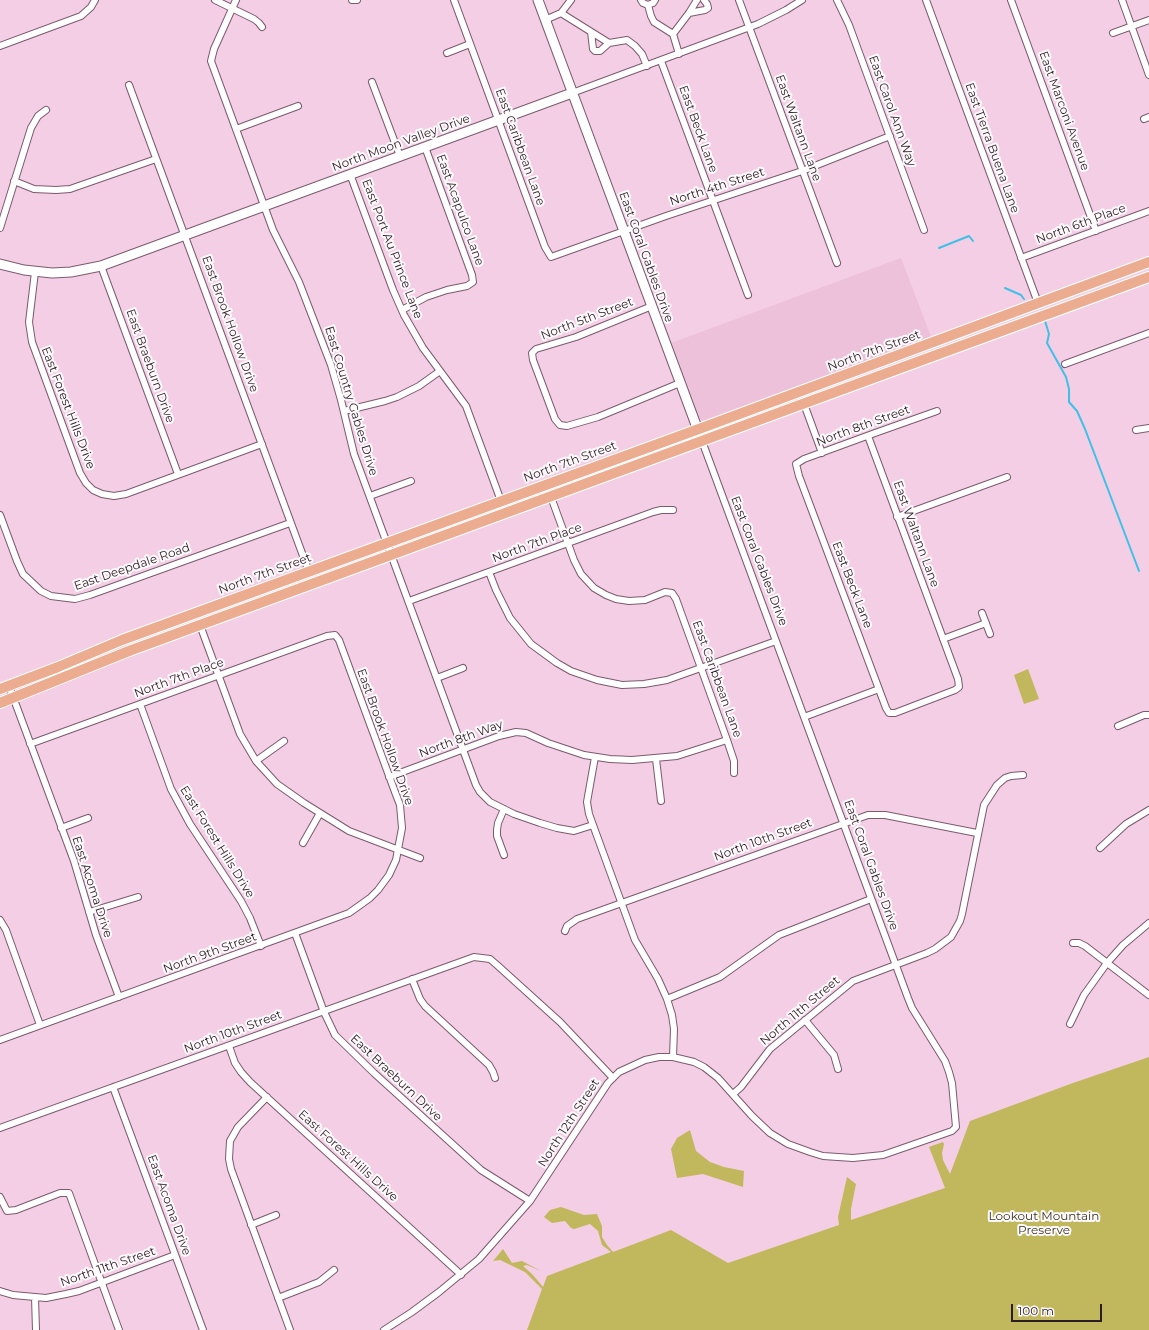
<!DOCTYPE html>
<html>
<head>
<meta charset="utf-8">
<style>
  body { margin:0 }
  #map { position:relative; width:1149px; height:1330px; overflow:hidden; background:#f4cee4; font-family:Montserrat,sans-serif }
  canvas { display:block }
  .scale { position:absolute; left:1011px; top:1304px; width:91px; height:18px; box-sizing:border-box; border:2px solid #2b1d25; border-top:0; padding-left:5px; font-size:12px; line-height:14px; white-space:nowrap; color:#2b1d25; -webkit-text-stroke:3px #fefafc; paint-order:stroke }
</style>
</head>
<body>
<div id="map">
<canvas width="1149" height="1330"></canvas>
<div class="scale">100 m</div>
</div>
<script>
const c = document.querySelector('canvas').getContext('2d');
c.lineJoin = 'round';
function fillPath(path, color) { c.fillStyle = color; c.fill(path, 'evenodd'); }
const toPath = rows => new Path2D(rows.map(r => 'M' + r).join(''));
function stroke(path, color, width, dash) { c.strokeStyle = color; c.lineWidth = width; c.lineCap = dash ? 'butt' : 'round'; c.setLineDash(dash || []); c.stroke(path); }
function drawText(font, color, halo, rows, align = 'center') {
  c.font = font + ' Montserrat,sans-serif'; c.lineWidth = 4; c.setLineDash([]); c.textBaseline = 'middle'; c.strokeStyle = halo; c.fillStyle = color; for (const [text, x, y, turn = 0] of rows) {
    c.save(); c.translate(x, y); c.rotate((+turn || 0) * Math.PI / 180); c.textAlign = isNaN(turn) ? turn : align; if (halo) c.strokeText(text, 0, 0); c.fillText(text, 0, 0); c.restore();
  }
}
fillPath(toPath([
  [901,258,932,339,707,421,702,420,699,418,671,343]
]), '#eec1db');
fillPath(toPath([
  [1028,669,1039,699,1024,704,1014,675],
  [1149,1057,1149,1330,527,1330,542,1289,525,1272,500,1260,493,1261,503,1249,512,1263,522,1261,541,1271,527,1265,523,1266,532,1274,543,1287,547,1276,611,1252,602,1245,598,1231,590,1224,574,1229,571,1228,565,1221,552,1223,544,1217,550,1210,561,1207,584,1215,597,1214,602,1226,602,1237,607,1245,613,1252,671,1230,728,1263,839,1225,838,1217,847,1177,856,1184,851,1209,851,1220,945,1188,929,1147,943,1142,944,1144,942,1153,943,1160,950,1174,970,1121,1073,1083],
  [690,1130,696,1151,710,1162,724,1167,744,1171,743,1187,703,1174,677,1178,671,1149,677,1138]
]), '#c1b75c');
stroke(toPath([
  [939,248,969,236,973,241],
  [1005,288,1021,295,1024,299],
  [1045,321,1049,334,1047,343,1066,377,1069,389,1069,402,1077,411,1085,429,1139,571]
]), '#3fc0e7', 2);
const street = toPath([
  [215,0,254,19,259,23,262,27],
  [236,0,214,49,211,61,273,230,299,282,331,365,341,400,354,454,476,785,480,792,490,802,514,814,540,823,557,828,574,831,593,825],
  [352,0,357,0],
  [454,0,545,247,551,257,666,216,802,171,890,136],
  [641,0,643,3,648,5,653,3,655,0],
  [739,0,837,263],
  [837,0,849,25,924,230],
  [926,0,1038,303],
  [1011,0,1096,231],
  [1122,0,1149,75],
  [648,5,651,16,654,22,673,34,679,54],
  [561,13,609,43,627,40,635,46,642,54,647,66],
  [689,13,705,10,708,8,707,4,704,0],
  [545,20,561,13,571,0],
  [591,32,593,49,595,51,600,51,609,43],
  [1113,33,1149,20],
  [673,34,689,13,697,0],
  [0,46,81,16,91,7,95,0],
  [447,53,470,44],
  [661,61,748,295],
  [372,82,400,156],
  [129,85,309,572],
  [572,93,758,24,786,10,802,0],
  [1144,119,1149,117],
  [236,129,298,106],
  [350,174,393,290,404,315,423,348,466,406,501,501],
  [14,181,34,189,56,190,70,189,156,159],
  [0,228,31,128,38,116,46,110],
  [1021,258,1149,211],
  [101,266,178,474],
  [35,272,29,322,32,342,80,473,86,483,93,490,102,494,114,496,126,494,262,444],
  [652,306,576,337,536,349,532,353,533,360,555,419,560,425,567,426,598,417,680,383],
  [402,310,426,297,447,290,467,286,473,282,472,275,425,147],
  [1065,364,1149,333],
  [804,404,822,453],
  [344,411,385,401,397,397,419,386,440,371],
  [1136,430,1149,428],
  [868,436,958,679,959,687,955,690,895,713,889,713,886,708,799,476,796,464,804,459,875,433,937,411],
  [370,496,411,481],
  [551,497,574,560,581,574,594,588,606,595,616,599,629,601,645,600,665,592,672,593,676,599,727,740,734,761,734,773],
  [0,515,17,561,23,574,41,591,51,596,75,599,90,595,290,523],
  [897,517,1007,477],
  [489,572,496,590,510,618,531,644,557,663,571,671,597,680,622,685,644,684,667,680,776,641],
  [409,601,653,512,661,510,673,510],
  [982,613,990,634],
  [200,625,240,734,256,761,277,784,304,803,349,831,420,858],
  [943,639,986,623],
  [437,678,463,668],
  [9,686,74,861,96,935,119,997],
  [140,704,171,789,190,824,241,901,250,918,261,946],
  [804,717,879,689],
  [1118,726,1144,715,1149,715],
  [595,757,587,802,589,814,635,940,658,979,667,999,672,1015,674,1029,673,1057],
  [656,759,661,801],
  [256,761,284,741],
  [389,777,499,736,516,732,526,733,548,743,584,755,610,759,632,760,677,756,727,740],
  [61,828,88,818],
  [303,843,320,813],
  [1100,848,1126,824,1149,810],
  [504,855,497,836,497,830,498,823,504,809],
  [89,912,138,897],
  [0,920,6,930,40,1025],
  [565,931,567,926,577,919,868,815,885,815,977,833],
  [295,933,324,1012,335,1035,374,1073,481,1170,530,1201],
  [1073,943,1079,943,1085,946,1149,995],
  [412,979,420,999,425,1006,489,1065,493,1072,495,1078],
  [667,999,720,977,779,935,871,899],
  [805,1020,834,1055,838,1069],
  [1070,1024,1084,995,1107,963,1123,945,1149,923],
  [0,1040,349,913,370,898,378,890,389,875,396,860,402,828,400,805,395,792,339,640,335,635,327,636,30,744],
  [229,1046,235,1063,241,1072,250,1082,457,1271,461,1275],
  [113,1087,203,1330],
  [733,1094,741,1087,770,1049,853,981,927,953,935,949,951,937,960,921,962,914,984,805,997,785,1005,778,1011,776,1023,775],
  [267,1097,238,1127,230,1141,229,1159,231,1169,290,1330],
  [0,1128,474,957,490,959,497,965,560,1022,613,1078],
  [0,1197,7,1211,16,1210,60,1193,69,1193,119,1330],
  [251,1225,276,1215],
  [0,1291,13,1295,46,1298,66,1294,79,1291,175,1255],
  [35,1297,36,1330],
  [278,1298,319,1282,334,1270],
  [384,1330,412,1312,439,1292,479,1259,530,1201,608,1083,619,1072,645,1060,659,1057,673,1057,694,1062,704,1067,718,1078,752,1116,770,1133,788,1144,810,1152,823,1156,853,1158,883,1155,952,1131,956,1127,952,1083,949,1072,945,1061,912,1008,908,998,702,441]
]);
const secondary = toPath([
  [538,0,702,441],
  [0,264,24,270,52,273,71,272,101,266,572,93]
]);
const primary = toPath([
  [0,689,58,667,122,640,707,426,1149,262],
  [0,703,129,651,1149,277]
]);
stroke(street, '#7b5a6e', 8);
stroke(secondary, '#7b5a6e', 11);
stroke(primary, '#fff', 12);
stroke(street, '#fff', 6);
stroke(secondary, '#fff', 9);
stroke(primary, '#ecac90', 10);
drawText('12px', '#2b1d25', '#fefafc', [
  ["East Carol Ann Way",892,111,70],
  ["East Marconi Avenue",1064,111,70],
  ["East Waltann Lane",798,128,70],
  ["East Beck Lane",698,129,70],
  ["North Moon Valley Drive",401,143,-20],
  ["East Caribbean Lane",520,147,70],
  ["East Tierra Buena Lane",992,148,70],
  ["North 4th Street",717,187,-18],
  ["East Acapulco Lane",460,210,70],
  ["North 6th Place",1081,224,-20],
  ["East Port Au Prince Lane",392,249,69],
  ["East Coral Gables Drive",646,257,70],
  ["North 5th Street",587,319,-21],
  ["East Brook Hollow Drive",230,324,70],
  ["North 7th Street",874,351,-20],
  ["East Braeburn Drive",150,366,70],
  ["East Country Gables Drive",351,401,73],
  ["East Forest Hills Drive",68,408,69],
  ["North 8th Street",863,426,-20],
  ["North 7th Street",570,462,-20],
  ["East Waltann Lane",916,534,70],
  ["North 7th Place",537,543,-20],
  ["East Coral Gables Drive",759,561,69],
  ["East Deepdale Road",132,567,-19],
  ["North 7th Street",265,574,-20],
  ["East Beck Lane",852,585,69],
  ["North 7th Place",179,678,-20],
  ["East Caribbean Lane",717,679,70],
  ["East Brook Hollow Drive",385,737,70],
  ["North 8th Way",461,739,-20],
  ["North 10th Street",763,840,-20],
  ["East Forest Hills Drive",217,842,58],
  ["East Coral Gables Drive",871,865,70],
  ["East Acoma Drive",92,887,72],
  ["North 9th Street",210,953,-20],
  ["North 11th Street",800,1011,-40],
  ["North 10th Street",233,1032,-20],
  ["East Braeburn Drive",396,1078,43],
  ["North 12th Street",569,1123,-57],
  ["East Forest Hills Drive",348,1156,42],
  ["East Acoma Drive",169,1205,70],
  ["North 11th Street",108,1267,-19]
]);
drawText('12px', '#393620', '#fefafc', [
  ["Lookout Mountain",1044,1216],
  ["Preserve",1044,1230]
]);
</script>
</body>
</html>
